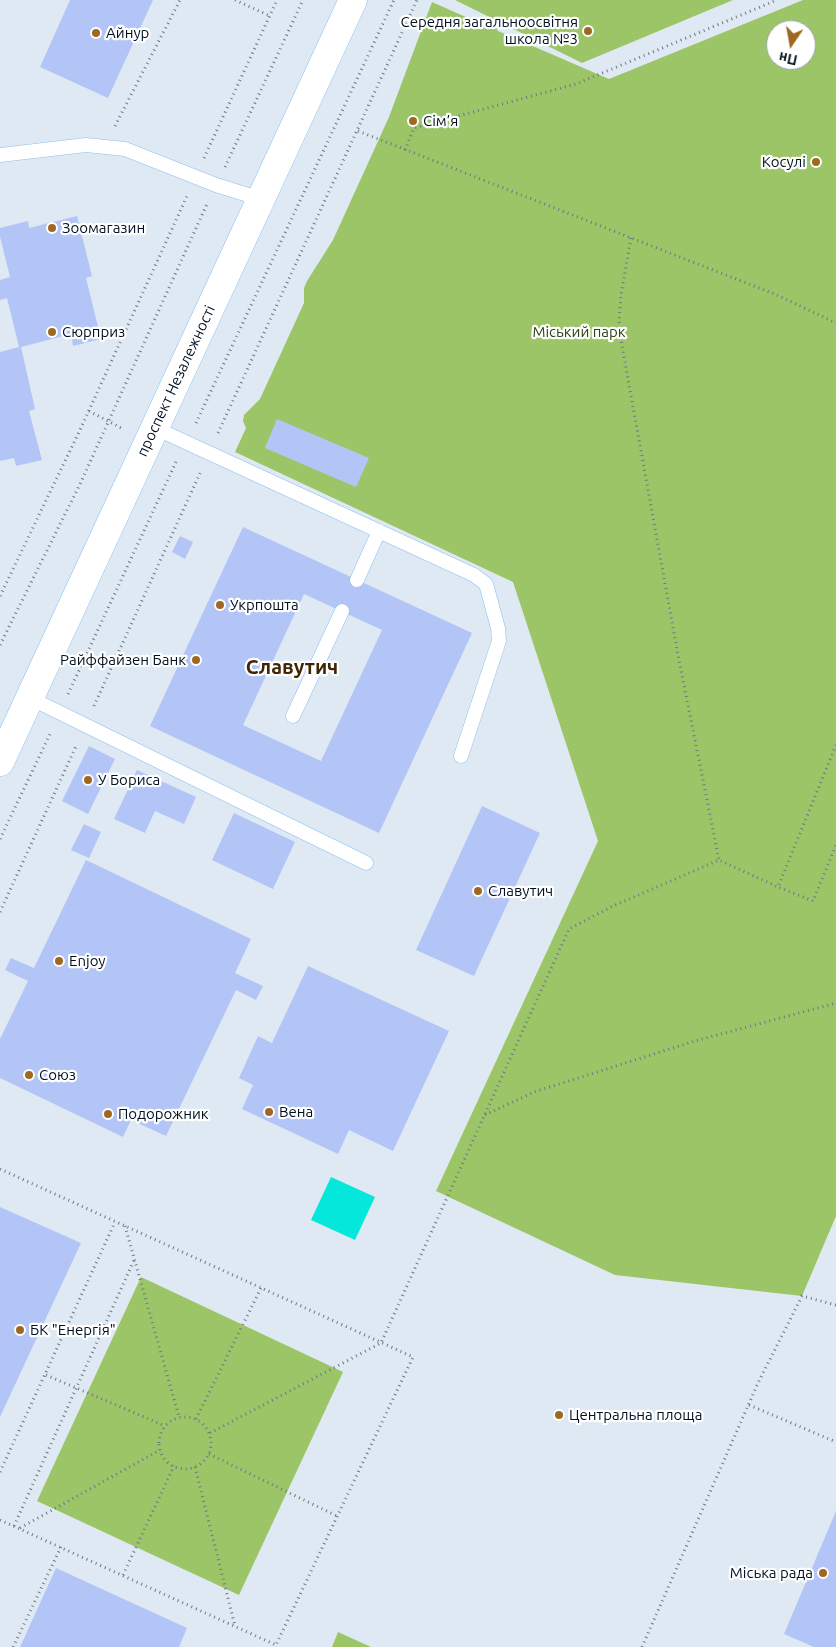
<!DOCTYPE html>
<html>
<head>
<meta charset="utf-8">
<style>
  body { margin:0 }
  #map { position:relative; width:836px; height:1647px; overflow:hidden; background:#dfe9f4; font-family:Ubuntu,sans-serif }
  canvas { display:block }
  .north { position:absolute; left:766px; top:20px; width:50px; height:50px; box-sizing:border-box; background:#fff; border:1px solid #99a0a7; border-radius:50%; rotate:192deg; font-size:14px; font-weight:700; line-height:20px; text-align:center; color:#012 }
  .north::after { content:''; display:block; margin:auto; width:18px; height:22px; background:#9f6822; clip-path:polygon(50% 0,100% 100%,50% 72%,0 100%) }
</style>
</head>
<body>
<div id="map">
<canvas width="836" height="1647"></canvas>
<div class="north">Пн</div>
</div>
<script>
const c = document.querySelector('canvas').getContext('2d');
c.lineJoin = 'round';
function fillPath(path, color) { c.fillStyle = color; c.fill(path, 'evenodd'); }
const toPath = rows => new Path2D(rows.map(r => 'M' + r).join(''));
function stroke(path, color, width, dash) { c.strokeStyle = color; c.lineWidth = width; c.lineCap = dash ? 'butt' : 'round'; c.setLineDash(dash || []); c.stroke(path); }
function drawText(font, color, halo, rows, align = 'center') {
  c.font = font + ' Ubuntu,sans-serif'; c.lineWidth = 4.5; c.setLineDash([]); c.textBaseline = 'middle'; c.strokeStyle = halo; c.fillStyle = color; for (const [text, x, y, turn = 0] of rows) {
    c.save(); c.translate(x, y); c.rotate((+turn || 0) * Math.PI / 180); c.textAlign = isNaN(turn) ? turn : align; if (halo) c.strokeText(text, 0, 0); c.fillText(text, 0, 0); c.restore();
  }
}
fillPath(toPath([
  [455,0,733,0,582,63],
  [803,0,836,0,836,1216,802,1296,615,1275,436,1191,598,841,513,582,235,452,246,428,243,421,244,415,260,399,304,303,304,288,307,281,333,240,389,117,432,2,486,26,496,28,498,31,609,79],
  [776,30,806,30,806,60,776,60],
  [141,1277,343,1372,239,1595,37,1501],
  [338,1632,371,1647,332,1647]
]), '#9cc567');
fillPath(toPath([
  [331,1177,375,1197,355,1240,311,1220]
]), '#04e7db');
fillPath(toPath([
  [70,0,153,0,108,98,40,67],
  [77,216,92,276,86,278,101,339,73,346,71,334,21,347,35,409,29,411,42,460,16,466,14,458,0,461,0,352,19,347,7,298,0,300,0,280,10,277,0,237,0,228,28,221,29,228],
  [277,419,369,458,356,487,265,448],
  [243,527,472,633,379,833,150,726],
  [304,594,382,630,321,761,243,725],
  [180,536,193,542,185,559,172,552],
  [89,746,115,759,88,814,62,801],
  [137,770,196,797,184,824,155,811,145,833,114,819],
  [482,806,540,833,474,976,416,950],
  [234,813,295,842,273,889,212,860],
  [84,824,101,832,89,858,71,850],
  [86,860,251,939,235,973,263,986,256,1000,236,990,166,1136,131,1120,123,1137,0,1078,0,1039,28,981,5,970,11,958,34,968],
  [308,966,449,1031,393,1151,349,1130,338,1154,242,1109,253,1085,239,1078,258,1036,272,1043],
  [0,1207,81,1243,0,1417],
  [836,1511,836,1647,814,1647,784,1634],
  [56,1568,187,1628,179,1647,20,1647]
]), '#b2c5f6');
const service = toPath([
  [0,155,86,145,125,149,216,185,261,199],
  [155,428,474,575,486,584,498,628,499,641,461,756],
  [357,580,379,531],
  [30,698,366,863],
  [293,716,342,611]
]);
const tertiary = toPath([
  [0,762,353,0]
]);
stroke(service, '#8abef0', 15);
stroke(tertiary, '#8abef0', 29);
stroke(toPath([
  [235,0,270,16],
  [115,126,180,0],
  [358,131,777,295,836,323],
  [405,150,414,128,576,84,777,0],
  [204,158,277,0],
  [225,167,303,0],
  [631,238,621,295,619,321,622,346,678,655,719,860],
  [89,411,123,429],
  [196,423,394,0],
  [218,433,417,0],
  [0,596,80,430,187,196],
  [0,645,81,482,207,204],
  [68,694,176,462],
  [94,706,201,471],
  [836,745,778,887,813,901,836,845],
  [0,839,51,732],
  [0,912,77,744],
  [485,1115,534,1092,695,1041,836,1003],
  [0,1169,413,1357,275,1647],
  [125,1226,179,1417],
  [46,1375,165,1426],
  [749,1405,836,1442],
  '159 1443a26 26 0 1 1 52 0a26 26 0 1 1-52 0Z',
  [196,1419,261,1288],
  [210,1433,381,1343,569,929,611,907,719,860,778,887],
  [209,1454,337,1516],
  [195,1467,235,1626],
  [0,1472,115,1222],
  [0,1520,276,1645],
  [14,1526,135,1258],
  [20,1528,160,1450],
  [123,1575,174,1466],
  [13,1647,61,1547],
  [642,1647,758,1383,802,1296,836,1305]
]), '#6b7886', 3, [1, 4]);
stroke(service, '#fff', 14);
stroke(tertiary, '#fff', 28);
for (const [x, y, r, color] of [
  [588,31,5,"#9f6822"],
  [96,33,5,"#9f6822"],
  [413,121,5,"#9f6822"],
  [816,162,5,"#9f6822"],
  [52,228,5,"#9f6822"],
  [52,332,5,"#9f6822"],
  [220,605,5,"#9f6822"],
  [196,660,5,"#9f6822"],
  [88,780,5,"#9f6822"],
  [478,891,5,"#9f6822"],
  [59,961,5,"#9f6822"],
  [29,1075,5,"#9f6822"],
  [269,1112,5,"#9f6822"],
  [108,1114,5,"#9f6822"],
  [20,1330,5,"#9f6822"],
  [559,1415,5,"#9f6822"],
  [823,1573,5,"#9f6822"]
]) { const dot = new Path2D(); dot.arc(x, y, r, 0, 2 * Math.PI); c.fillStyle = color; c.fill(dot); stroke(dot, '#fff', 2); }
drawText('15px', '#012', '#fff', [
  ["Середня загальноосвітня",578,22,"right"],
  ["школа №3",578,39,"right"],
  ["Айнур",106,33],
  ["Сім’я",423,121],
  ["Косулі",806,162,"right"],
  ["Зоомагазин",62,228],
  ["Сюрприз",62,332],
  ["Укрпошта",230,605],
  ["Райффайзен Банк",186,660,"right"],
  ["У Бориса",98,780],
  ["Славутич",488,891],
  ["Enjoy",69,961],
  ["Союз",39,1075],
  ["Вена",279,1112],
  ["Подорожник",118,1114],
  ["БК \"Енергія\"",30,1330],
  ["Центральна площа",569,1415],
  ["Міська рада",813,1573,"right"]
], 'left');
drawText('15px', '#2f4116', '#fff', [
  ["Міський парк",579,332]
]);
drawText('15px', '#012', '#fff', [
  ["проспект Незалежності",176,381,-65]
]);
drawText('bold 20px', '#3f2604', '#fff', [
  ["Славутич",292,667]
]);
</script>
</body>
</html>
